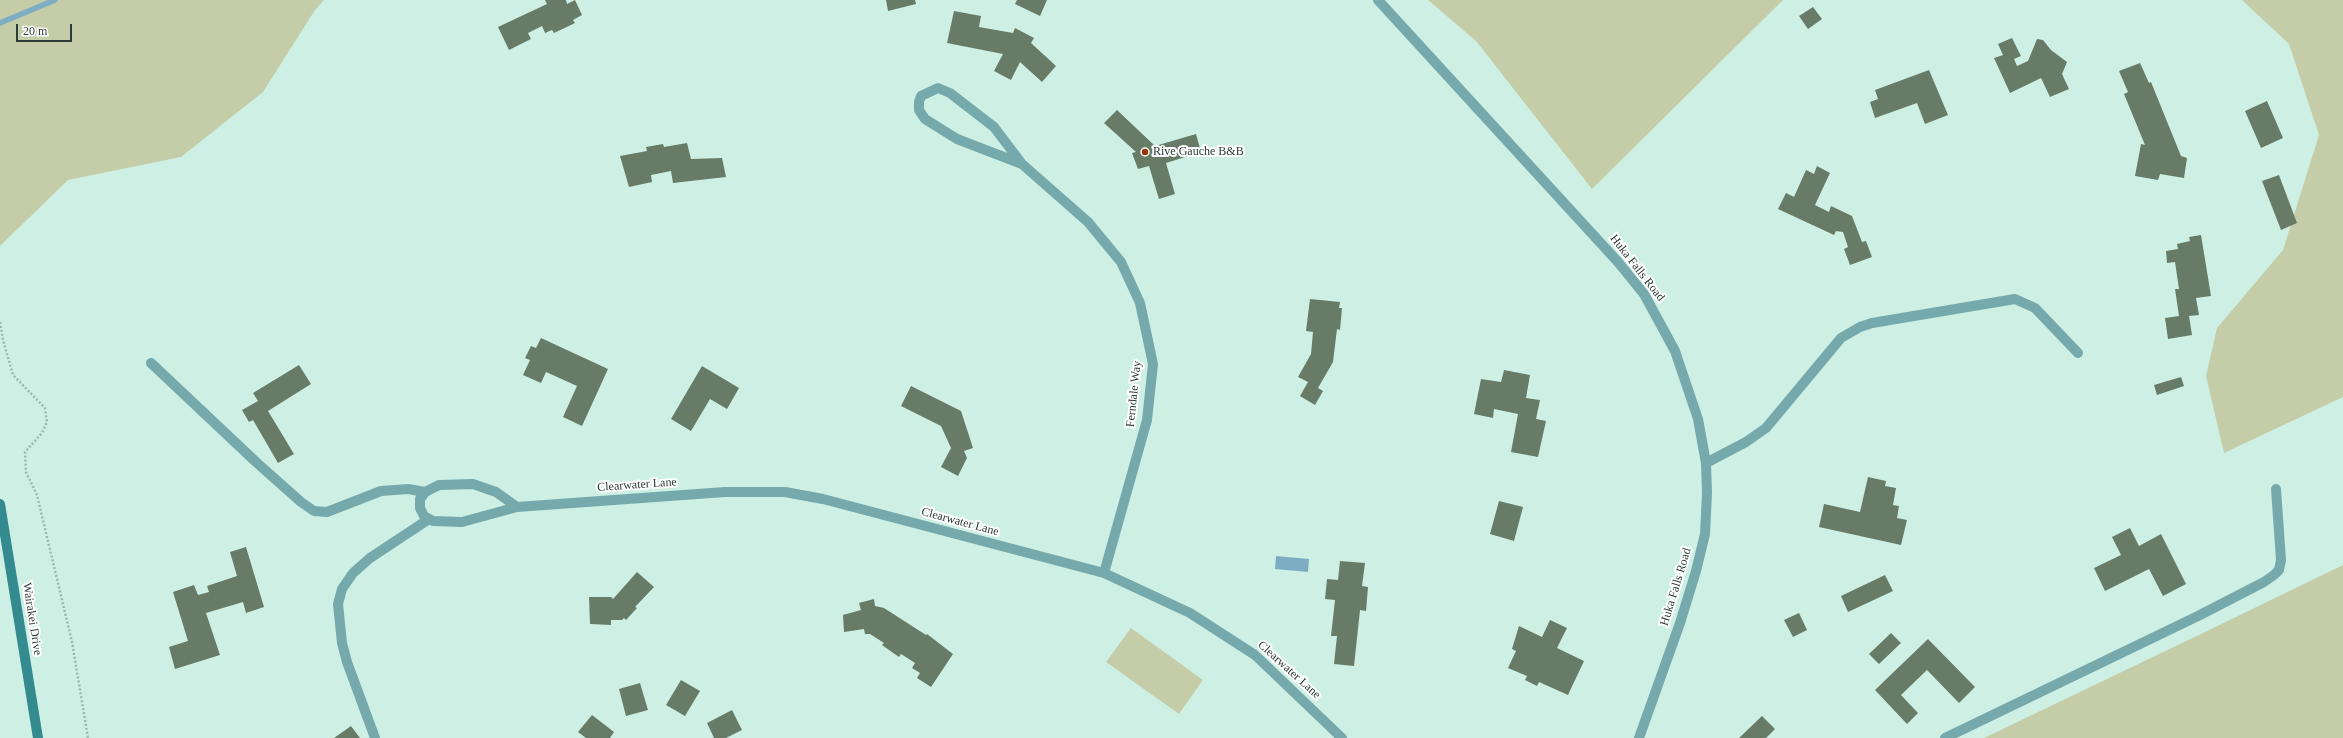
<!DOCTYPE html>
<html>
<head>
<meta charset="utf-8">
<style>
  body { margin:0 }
  #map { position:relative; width:2343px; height:738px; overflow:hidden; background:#cef0e4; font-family:"Times New Roman",serif }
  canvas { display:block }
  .scale { position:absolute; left:16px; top:24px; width:56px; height:18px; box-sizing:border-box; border:2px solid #2d3a35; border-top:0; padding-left:5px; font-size:12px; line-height:14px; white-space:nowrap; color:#2d3a35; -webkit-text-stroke:3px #fff; paint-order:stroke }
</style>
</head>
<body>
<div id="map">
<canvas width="2343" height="738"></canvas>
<div class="scale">20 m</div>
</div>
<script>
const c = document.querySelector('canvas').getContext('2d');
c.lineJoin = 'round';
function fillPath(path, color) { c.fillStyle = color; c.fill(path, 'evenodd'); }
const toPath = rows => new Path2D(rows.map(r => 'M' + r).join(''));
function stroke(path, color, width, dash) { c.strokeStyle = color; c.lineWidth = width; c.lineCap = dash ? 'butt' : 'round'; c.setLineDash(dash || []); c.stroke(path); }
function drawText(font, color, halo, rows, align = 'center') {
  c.font = font + ' "Times New Roman",serif'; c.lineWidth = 4; c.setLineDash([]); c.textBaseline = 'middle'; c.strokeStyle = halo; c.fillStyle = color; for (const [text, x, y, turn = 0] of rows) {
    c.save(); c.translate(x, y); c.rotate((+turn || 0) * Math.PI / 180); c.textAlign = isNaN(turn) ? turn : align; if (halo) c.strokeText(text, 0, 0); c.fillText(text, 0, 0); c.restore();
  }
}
fillPath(toPath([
  [0,0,324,0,315,10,263,92,181,157,68,180,0,246],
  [1428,0,1783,0,1592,189,1476,41],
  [2242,0,2343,0,2343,397,2224,453,2206,376,2217,328,2283,250,2319,135,2289,44],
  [2343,565,2343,738,1984,738,2207,631],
  [1131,628,1203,680,1179,714,1106,662]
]), '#c4cda8');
fillPath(toPath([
  [1276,556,1309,559,1308,572,1275,569]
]), '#7cadc2');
stroke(toPath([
  [0,23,55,0]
]), '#7cadc2', 5.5);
fillPath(toPath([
  [545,0,566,0,567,4,575,0,582,15,573,20,575,23,554,33,552,30,545,33,542,26,528,33,531,39,509,50,498,27,547,4],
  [886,0,915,0,916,4,888,11],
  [1017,0,1047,0,1040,16,1015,4],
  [1813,7,1822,19,1808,29,1799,16],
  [954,11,981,16,979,27,1013,33,1015,28,1034,38,1031,43,1056,66,1042,82,1020,62,1011,80,994,71,1003,54,947,43],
  [2012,38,2021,56,2014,59,2017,66,2028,61,2037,39,2043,40,2051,50,2067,62,2062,74,2069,89,2050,97,2041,78,2010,93,1994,58,2003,55,1998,44],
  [2140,63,2149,83,2151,82,2181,156,2187,158,2184,178,2160,174,2158,180,2135,176,2141,144,2145,145,2124,94,2128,92,2119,71],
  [1929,70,1948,115,1925,124,1917,103,1875,118,1870,102,1878,99,1875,90],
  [2267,101,2283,138,2261,148,2245,111],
  [1117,110,1155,146,1196,134,1201,152,1166,163,1175,194,1159,199,1149,166,1138,169,1132,153,1136,152,1104,123],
  [687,143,691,159,722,158,726,177,673,183,671,171,651,175,652,182,629,187,620,156,647,151,646,147,663,144,664,147],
  [1817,166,1830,173,1815,205,1829,212,1831,206,1852,216,1862,242,1866,241,1872,257,1850,265,1844,249,1848,247,1843,232,1836,231,1834,235,1778,209,1786,193,1794,197,1806,170,1814,174],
  [2279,175,2297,223,2281,230,2262,181],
  [2201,235,2211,296,2196,298,2199,315,2189,316,2192,335,2168,339,2165,318,2179,316,2175,289,2179,289,2175,262,2167,263,2166,251,2178,249,2177,244,2190,241,2189,237],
  [1310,299,1340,302,1339,308,1342,308,1340,330,1337,329,1333,362,1318,388,1323,391,1315,405,1300,396,1308,382,1298,377,1311,354,1313,332,1306,331],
  [541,338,608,369,582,426,563,417,577,386,546,372,541,383,523,375,530,360,525,358,531,346,536,348],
  [299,365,311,384,268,411,294,454,278,463,253,420,249,422,242,410,258,401,253,393],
  [702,366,739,388,727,409,710,399,691,431,671,419],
  [1504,370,1530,375,1526,398,1540,400,1536,419,1546,421,1538,457,1511,452,1518,414,1494,409,1493,418,1474,414,1481,379,1501,382],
  [2181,377,2184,386,2157,395,2154,385],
  [911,386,961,411,973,448,964,451,967,458,958,476,941,467,951,448,941,426,901,406],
  [1868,477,1886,481,1885,486,1896,488,1893,505,1899,506,1897,518,1907,520,1901,545,1819,527,1824,504,1860,512],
  [1499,501,1523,507,1514,541,1490,534],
  [2130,528,2139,546,2161,534,2186,584,2163,596,2149,569,2105,591,2094,568,2121,555,2112,537],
  [246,547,264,607,246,613,243,602,206,613,220,655,175,669,169,647,188,641,173,592,194,585,198,595,209,592,207,586,237,576,230,552],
  [1340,561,1365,563,1362,586,1368,587,1366,611,1360,610,1354,666,1334,664,1337,636,1331,636,1335,600,1325,599,1327,579,1338,580],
  [637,572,654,587,635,607,637,608,626,620,624,618,622,620,611,620,611,625,590,624,589,597,611,597,613,599],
  [1885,575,1893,591,1848,612,1841,596],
  [874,599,875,606,884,608,926,635,927,634,953,654,931,687,917,678,920,673,912,668,915,663,901,654,899,657,882,645,884,643,870,634,865,634,864,629,844,632,843,615,861,610,859,603],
  [1799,613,1807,630,1793,637,1784,620],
  [1550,620,1567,628,1557,648,1584,661,1568,695,1539,682,1537,686,1525,680,1527,676,1508,668,1516,651,1512,649,1519,626,1542,637],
  [1891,633,1901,643,1879,664,1869,654],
  [1928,639,1975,687,1959,703,1927,670,1901,695,1918,713,1907,724,1875,690],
  [681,680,700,691,685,716,666,705],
  [640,683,648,710,626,716,619,689],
  [732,710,742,730,726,738,714,738,707,723],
  [592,715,614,732,610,738,586,738,578,732],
  [1762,716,1775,729,1766,738,1739,738],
  [351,726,360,738,334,738]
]), '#677b67');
stroke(toPath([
  [0,322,3,340,13,375,45,408,47,422,42,433,25,452,26,472,37,495,72,642,88,738]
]), '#9cb8ae', 2.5, [2, 2]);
stroke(toPath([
  [1706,463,1746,442,1766,428,1841,338,1860,327,1872,323,2015,299,2035,308,2078,353],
  [1945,738,2198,616,2264,582,2274,575,2279,570,2281,560,2276,489]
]), '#76a9ac', 10);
stroke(toPath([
  [1022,164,994,127,950,93,938,88,921,96,919,102,919,110,925,119,957,139,1022,164,1088,222,1121,262,1140,303,1153,364,1147,420,1104,573],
  [151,363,256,462,301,502,314,511,327,512,381,491,408,489,425,492],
  [517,507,496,492,473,484,439,485,425,492,420,499,420,508,424,516,433,521,462,522,517,507,725,492,785,492,823,499,1104,573,1190,613,1255,655,1342,738],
  [375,738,347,662,342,643,338,604,342,589,353,573,370,558,429,519]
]), '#76a9ac', 10);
stroke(toPath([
  [1378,0,1618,262,1644,294,1675,351,1698,419,1706,463,1707,493,1705,534,1696,571,1680,623,1639,738]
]), '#76a9ac', 10);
stroke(toPath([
  [0,504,38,738]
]), '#348b8f', 10);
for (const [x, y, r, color] of [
  [1145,152,4,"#9a330f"]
]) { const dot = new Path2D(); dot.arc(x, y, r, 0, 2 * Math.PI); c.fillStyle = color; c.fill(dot); stroke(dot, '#fff', 1.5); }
drawText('12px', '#2d3a35', '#fff', [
  ["Rive Gauche B&B",1153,152]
], 'left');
drawText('12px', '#2d3a35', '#fff', [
  ["Huka Falls Road",1637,268,52],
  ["Ferndale Way",1134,394,-84],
  ["Clearwater Lane",637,485,-4],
  ["Clearwater Lane",960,522,15],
  ["Huka Falls Road",1676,587,-73],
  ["Wairakei Drive",32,619,81],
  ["Clearwater Lane",1289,670,42]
]);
</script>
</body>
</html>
